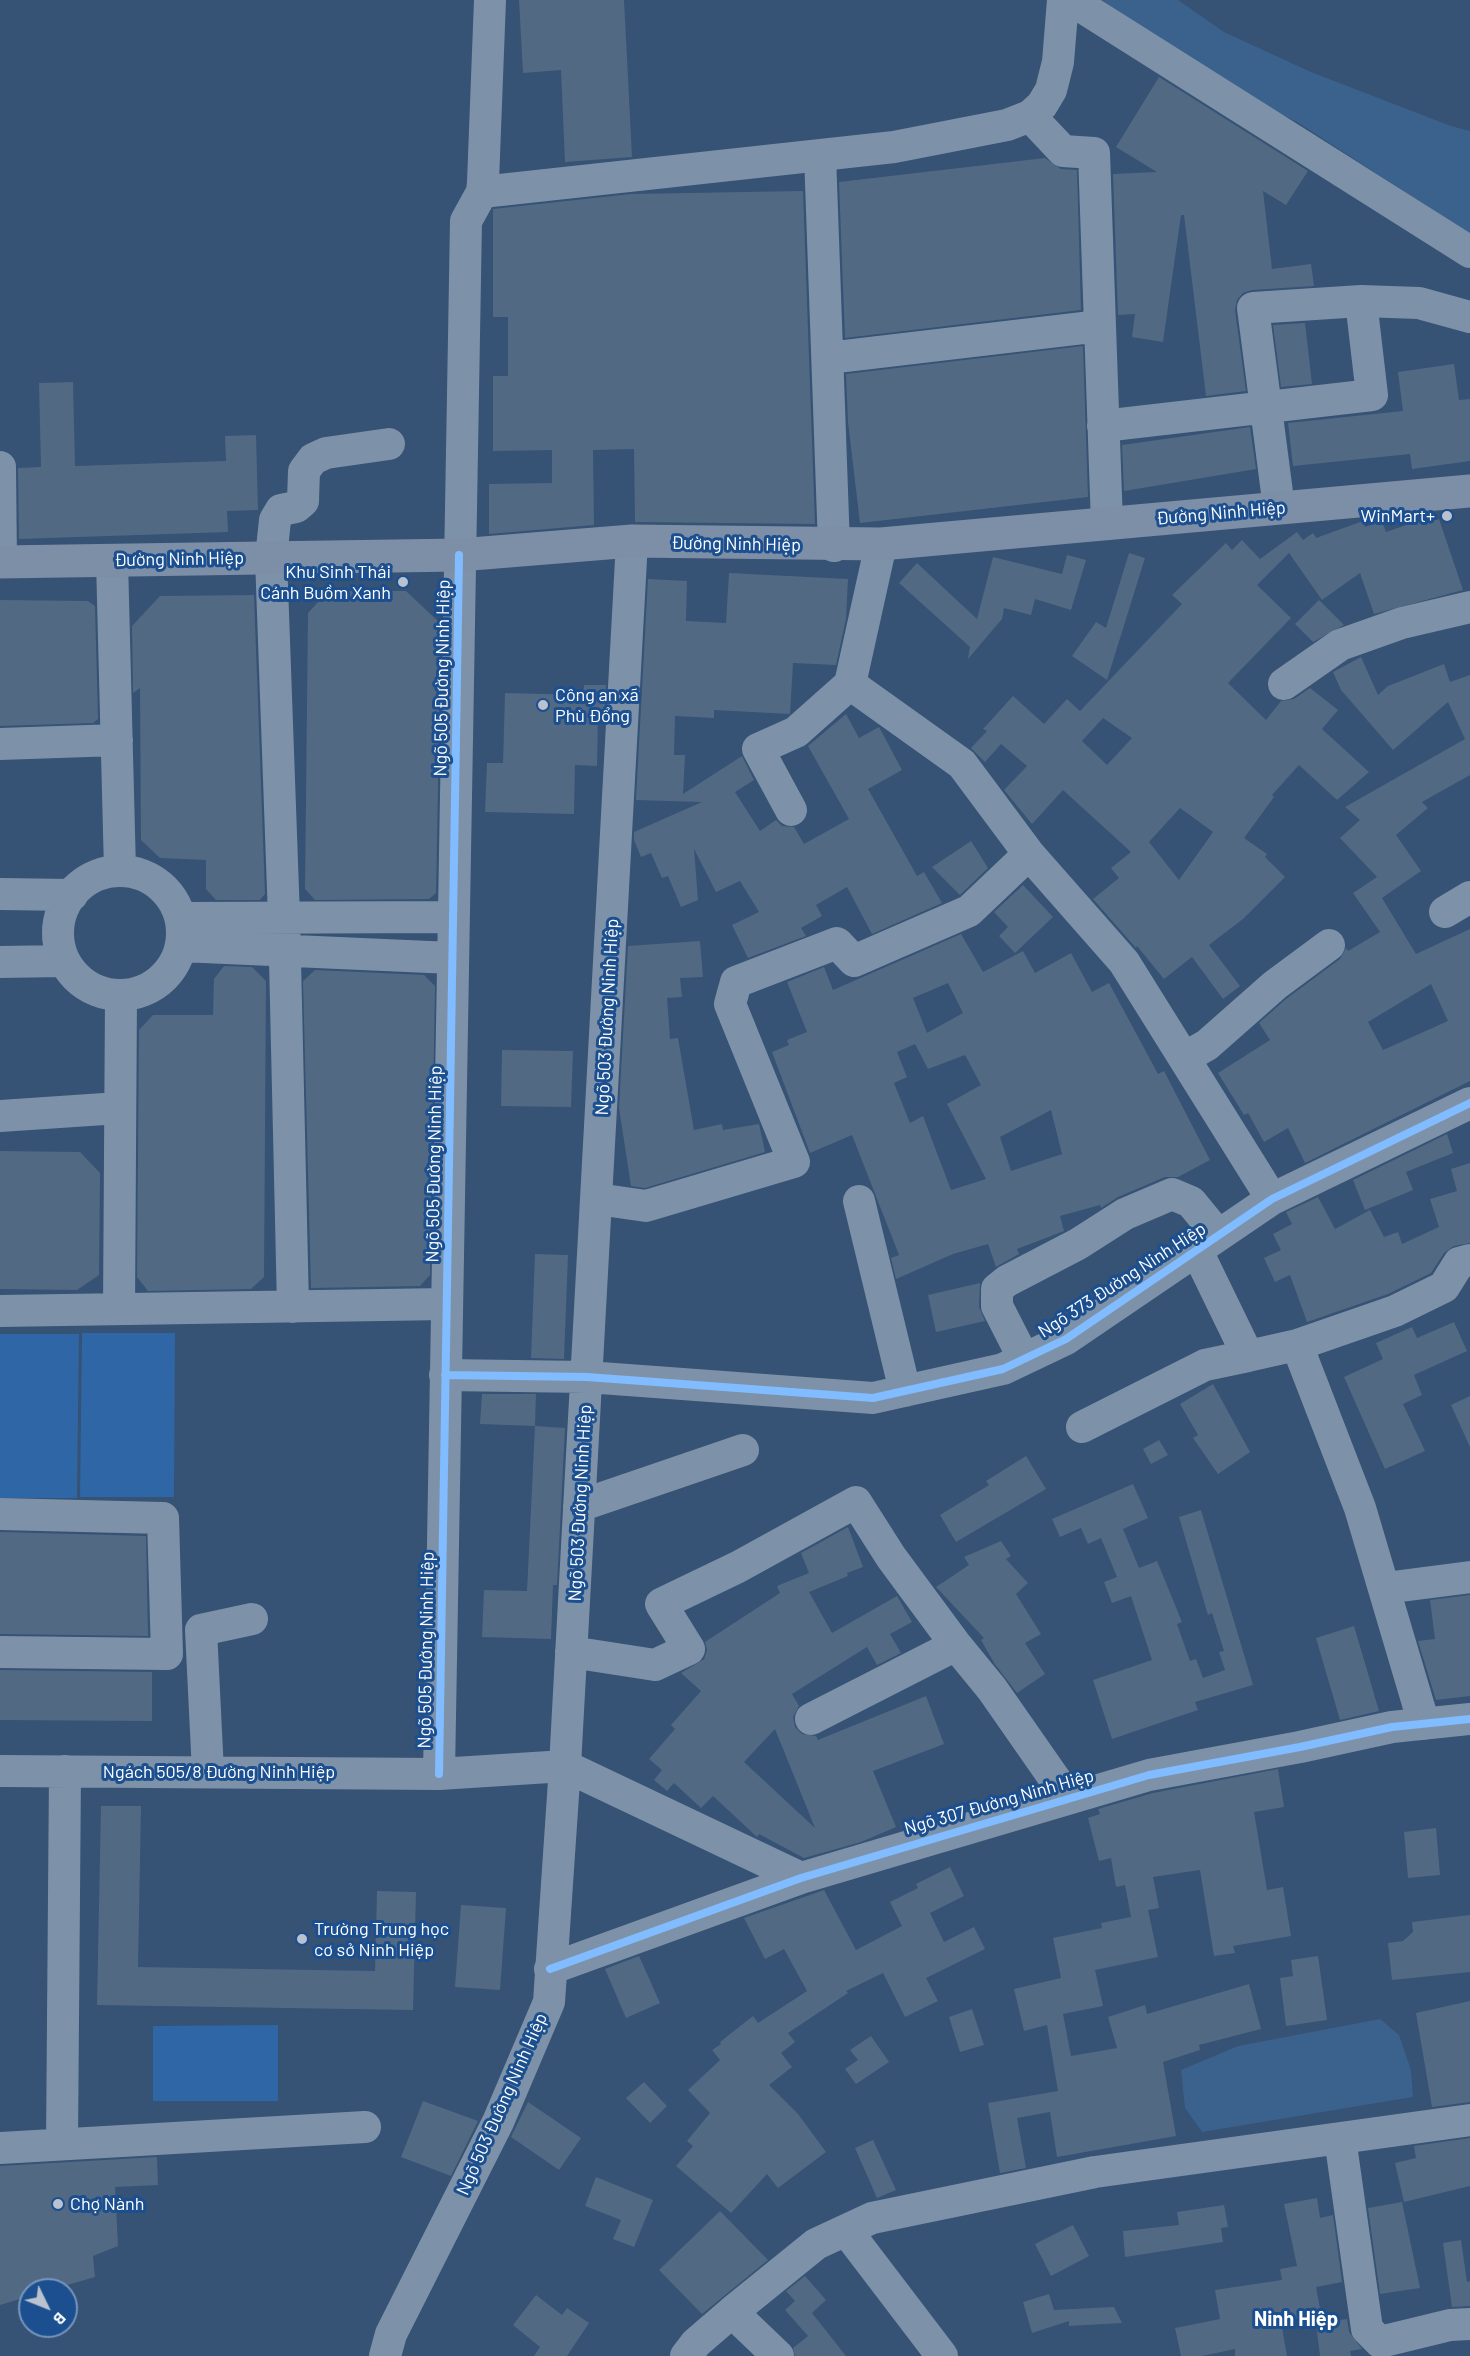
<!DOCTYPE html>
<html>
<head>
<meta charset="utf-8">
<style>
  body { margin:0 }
  #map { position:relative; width:1470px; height:2356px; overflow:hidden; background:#365274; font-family:Barlow,sans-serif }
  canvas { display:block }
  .north { position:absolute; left:18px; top:2278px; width:60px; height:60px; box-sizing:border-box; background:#1b4f8f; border:2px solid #7695bc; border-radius:50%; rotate:133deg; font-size:16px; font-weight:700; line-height:24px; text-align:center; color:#fff }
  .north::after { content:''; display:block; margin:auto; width:21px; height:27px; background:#b9c2ce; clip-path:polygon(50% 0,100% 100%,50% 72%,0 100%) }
</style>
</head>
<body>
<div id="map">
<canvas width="1470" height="2356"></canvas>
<div class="north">B</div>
</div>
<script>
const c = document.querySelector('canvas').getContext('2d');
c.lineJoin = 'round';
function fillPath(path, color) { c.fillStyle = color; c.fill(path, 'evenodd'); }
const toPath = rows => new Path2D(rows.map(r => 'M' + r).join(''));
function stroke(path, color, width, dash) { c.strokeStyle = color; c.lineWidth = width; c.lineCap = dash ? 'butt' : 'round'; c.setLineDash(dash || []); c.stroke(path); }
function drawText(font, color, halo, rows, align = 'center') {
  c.font = font + ' Barlow,sans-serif'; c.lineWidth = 6; c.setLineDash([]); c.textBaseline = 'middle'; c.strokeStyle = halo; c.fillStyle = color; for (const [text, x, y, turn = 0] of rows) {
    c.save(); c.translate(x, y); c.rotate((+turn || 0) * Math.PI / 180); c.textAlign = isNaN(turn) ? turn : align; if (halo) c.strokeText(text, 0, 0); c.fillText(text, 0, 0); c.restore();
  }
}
fillPath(toPath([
  [82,1333,175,1333,174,1497,80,1497],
  [0,1334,79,1334,77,1498,0,1498],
  [278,2025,278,2101,153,2101,153,2026]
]), '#2f66a5');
fillPath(toPath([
  [1102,0,1178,0,1224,32,1311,72,1451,126,1470,131,1470,234,1297,122,1220,84],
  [1380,2019,1399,2035,1411,2070,1413,2097,1202,2132,1185,2108,1181,2070,1238,2046]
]), '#3b618d');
fillPath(toPath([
  [519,0,624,0,632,157,565,162,561,70,523,73],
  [1159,77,1308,171,1286,205,1263,191,1272,269,1311,264,1314,286,1252,290,1243,293,1237,300,1235,310,1246,391,1206,396,1184,215,1181,215,1163,342,1132,337,1135,314,1118,315,1113,174,1157,172,1116,147],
  [1045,158,1061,169,1077,170,1081,310,845,338,839,182],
  [803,191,815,524,635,522,634,449,593,450,594,525,489,534,489,484,552,483,552,450,493,451,493,376,508,376,508,317,493,317,493,209,631,194],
  [1305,323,1312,384,1281,387,1273,325],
  [1083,346,1088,497,860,523,848,422,846,374],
  [1454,364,1459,400,1470,399,1470,461,1412,469,1410,454,1293,466,1288,423,1403,411,1398,372],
  [73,382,75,466,226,461,225,436,256,435,258,510,227,511,228,532,19,539,18,468,41,467,39,383],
  [1250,427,1256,469,1124,491,1122,445],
  [1439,519,1463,590,1374,614,1360,573,1322,600,1289,553,1257,585,1291,618,1228,683,1266,720,1281,701,1294,699,1310,688,1338,710,1322,729,1369,772,1337,800,1299,765,1272,795,1274,797,1244,838,1267,854,1265,857,1285,877,1243,919,1209,945,1240,986,1223,999,1192,957,1164,979,1137,946,1136,948,1093,899,1119,878,1111,868,1131,852,1063,790,1032,824,1004,790,1027,766,1001,744,985,762,971,748,987,731,983,729,1013,696,1044,724,1067,699,1080,711,1182,604,1172,595,1226,543,1232,550,1242,540,1260,559,1297,532,1303,540,1313,533,1316,538,1363,521,1365,527,1382,521,1386,532,1421,520,1423,524],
  [1103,718,1132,738,1107,765,1082,741],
  [1180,808,1213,832,1179,880,1149,842],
  [1129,553,1145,558,1107,680,1072,656,1096,622,1106,628],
  [1067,555,1086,560,1071,610,1035,599,1031,615,1004,608,1002,619,968,659,970,647,899,583,917,563,977,619,993,557,1062,574],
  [729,573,848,579,846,619,836,665,793,663,790,714,714,710,714,718,675,716,674,755,685,755,683,794,742,756,754,780,735,792,760,831,776,820,782,826,794,827,804,844,849,819,808,746,846,714,859,738,879,727,902,770,868,789,917,876,924,872,942,903,872,934,847,887,816,905,822,916,801,928,806,936,748,958,732,925,759,912,740,881,716,892,694,849,698,900,681,907,668,876,662,878,651,853,641,857,634,840,634,832,702,802,636,800,648,579,687,581,686,621,726,623],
  [328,591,406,591,441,624,436,893,429,899,315,900,305,889,308,613],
  [254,595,265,894,260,900,216,900,206,889,206,860,160,858,141,840,140,688,133,693,132,626,160,596],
  [0,600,88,601,95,606,98,719,93,723,0,726],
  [1319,600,1344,625,1313,642,1295,624],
  [1361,657,1378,695,1388,686,1444,664,1450,682,1470,675,1470,775,1422,802,1428,808,1396,835,1421,871,1382,898,1416,954,1470,929,1470,1081,1305,1163,1288,1128,1264,1142,1248,1113,1244,1115,1218,1073,1270,1040,1259,1023,1286,999,1340,959,1346,948,1348,951,1380,932,1353,893,1377,877,1340,838,1360,820,1345,807,1465,739,1448,702,1393,750,1341,690,1333,672],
  [1431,984,1448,1021,1383,1050,1368,1022],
  [584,685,606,685,605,714,598,714,597,766,575,765,574,814,485,812,487,763,503,763,505,693,583,695],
  [971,841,988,868,960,895,932,867],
  [1023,885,1053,917,1015,953,999,936,1008,927,994,912],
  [961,934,983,972,1023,951,1035,973,1071,953,1092,992,1109,983,1158,1074,1164,1071,1210,1160,1178,1177,1165,1177,1118,1197,1101,1208,1100,1205,1060,1216,1064,1231,1017,1249,1019,1254,996,1267,988,1244,953,1254,896,1279,891,1258,899,1255,852,1135,810,1153,772,1052,789,1045,787,1040,807,1032,787,982,824,967,833,990],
  [948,983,963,1013,927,1033,913,998],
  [915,1044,928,1069,965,1055,981,1085,947,1104,986,1179,951,1190,923,1116,910,1123,894,1083,907,1077,897,1052],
  [1051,1110,1062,1154,1011,1171,1000,1137],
  [700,941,703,977,680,978,682,997,667,998,670,1039,678,1038,694,1130,722,1124,723,1130,759,1124,765,1152,645,1188,631,1186,619,1108,628,946],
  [224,966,252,967,266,981,264,1277,251,1289,148,1291,137,1277,139,1030,153,1015,213,1015,214,979],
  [315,970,424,975,435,986,430,1275,420,1286,311,1288,303,981],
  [502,1050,573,1051,571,1107,501,1106],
  [1447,1134,1453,1153,1406,1172,1413,1190,1365,1210,1353,1180],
  [0,1151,80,1152,100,1173,99,1275,77,1290,0,1289],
  [1470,1163,1470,1243,1454,1246,1444,1253,1431,1273,1388,1294,1307,1322,1290,1275,1275,1282,1264,1258,1281,1250,1273,1234,1292,1224,1286,1212,1318,1197,1335,1229,1370,1210,1384,1237,1398,1232,1402,1244,1439,1227,1430,1199,1457,1191,1451,1169],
  [535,1254,568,1255,564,1359,531,1358],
  [980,1283,979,1307,985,1321,936,1332,928,1295],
  [1454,1322,1467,1351,1414,1375,1422,1395,1403,1404,1425,1451,1385,1469,1344,1377,1383,1359,1376,1343,1412,1327,1417,1338],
  [1213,1384,1250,1452,1218,1474,1193,1438,1198,1435,1180,1404],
  [482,1394,536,1394,535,1426,480,1424],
  [1470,1396,1470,1447,1451,1405],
  [535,1426,565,1428,557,1585,553,1585,551,1639,482,1637,484,1590,527,1591],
  [1159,1440,1168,1455,1151,1464,1143,1449],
  [1026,1456,1046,1489,956,1542,940,1515,989,1485,986,1481],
  [1133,1484,1148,1518,1123,1529,1139,1568,1157,1561,1182,1622,1177,1624,1190,1661,1196,1659,1203,1678,1225,1670,1219,1652,1224,1651,1212,1613,1208,1615,1179,1517,1201,1510,1253,1685,1195,1702,1198,1710,1112,1739,1093,1680,1152,1660,1131,1596,1112,1603,1104,1582,1117,1577,1101,1538,1088,1544,1081,1528,1060,1537,1052,1519],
  [848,1527,863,1567,847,1573,848,1576,809,1592,832,1633,897,1596,912,1622,890,1634,901,1653,877,1665,867,1647,792,1694,799,1706,793,1717,795,1727,802,1734,816,1736,818,1740,926,1696,944,1744,873,1771,896,1827,861,1842,804,1858,759,1834,757,1837,713,1796,701,1808,674,1783,667,1791,654,1780,662,1770,649,1759,675,1729,671,1725,701,1691,681,1673,704,1659,707,1650,705,1642,780,1593,777,1586,809,1573,801,1553],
  [775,1729,815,1828,744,1762],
  [0,1532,146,1536,148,1636,0,1634],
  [1001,1541,1011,1556,1006,1559,1028,1583,1016,1594,1041,1634,1025,1643,1045,1674,1017,1693,994,1663,981,1640,984,1638,936,1587,969,1565,964,1557],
  [1470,1595,1470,1696,1436,1700,1418,1641,1435,1639,1430,1600],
  [1354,1626,1379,1711,1340,1720,1316,1638],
  [0,1670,152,1672,152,1721,0,1720],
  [1278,1769,1284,1807,1254,1812,1267,1890,1283,1887,1291,1936,1233,1946,1235,1953,1214,1956,1200,1870,1153,1877,1159,1908,1148,1910,1158,1957,1095,1970,1103,2006,1063,2014,1071,2056,1117,2048,1108,2017,1145,2005,1147,2014,1249,1984,1261,2029,1199,2045,1200,2050,1163,2062,1176,2136,1057,2157,1050,2112,1017,2118,1026,2168,1000,2173,988,2103,1058,2091,1047,2025,1024,2031,1014,1989,1061,1978,1053,1938,1102,1928,1101,1923,1131,1917,1125,1885,1116,1887,1111,1858,1099,1861,1088,1818,1100,1814,1098,1809,1153,1793],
  [101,1806,141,1806,138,1967,375,1971,377,1891,416,1892,413,2010,97,2005],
  [1436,1828,1440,1875,1408,1878,1404,1832],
  [950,1867,964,1896,930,1913,944,1942,974,1927,985,1949,926,1978,938,2001,905,2017,883,1973,846,1991,848,1993,788,2033,795,2042,781,2053,792,2067,769,2085,798,2114,826,2152,778,2188,767,2174,731,2213,676,2166,693,2146,687,2141,710,2113,688,2090,720,2060,712,2050,721,2044,720,2042,753,2016,758,2023,807,1991,784,1949,765,1959,744,1918,824,1890,856,1950,902,1926,890,1902,918,1888,916,1884],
  [461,1905,506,1908,500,1990,455,1987],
  [1470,1915,1470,1972,1392,1980,1388,1943,1403,1941,1413,1932,1412,1922],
  [639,1956,660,2003,626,2018,605,1969],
  [1318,1956,1327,2020,1286,2026,1280,1978,1293,1976,1291,1960],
  [1470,2001,1470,2102,1432,2107,1416,2013],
  [972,2009,984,2045,960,2052,949,2017],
  [871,2036,889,2062,856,2084,845,2069,858,2060,850,2050],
  [644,2082,667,2106,650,2123,626,2098],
  [423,2101,478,2121,451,2176,401,2157],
  [528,2102,581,2138,559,2170,511,2137],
  [1470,2138,1470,2186,1404,2202,1395,2163,1416,2158,1414,2146],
  [873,2140,896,2190,877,2198,855,2148],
  [157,2157,158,2185,115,2187,118,2246,93,2256,95,2277,50,2290,30,2290,30,2296,0,2305,0,2166],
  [596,2177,653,2200,634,2247,613,2239,621,2220,585,2206],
  [1317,2198,1320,2218,1333,2215,1342,2282,1316,2287,1321,2314,1281,2322,1287,2356,1235,2356,1235,2349,1202,2356,1181,2356,1175,2328,1220,2319,1215,2290,1282,2280,1280,2269,1297,2266,1284,2204],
  [1402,2202,1420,2288,1380,2294,1368,2208],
  [1224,2205,1228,2227,1221,2228,1223,2242,1125,2257,1123,2231,1179,2225,1177,2212],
  [720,2211,768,2260,702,2314,659,2270],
  [1073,2225,1089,2256,1051,2276,1035,2244],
  [1461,2240,1467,2282,1470,2281,1470,2306,1452,2307,1443,2243],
  [805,2276,826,2300,812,2313,846,2356,795,2356,793,2348,808,2336,785,2310,795,2301,786,2291],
  [1049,2294,1054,2310,1114,2307,1122,2323,1069,2326,1069,2321,1032,2333,1023,2302],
  [536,2295,562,2315,567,2308,589,2323,567,2356,534,2356,540,2347,513,2325],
  [1347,2319,1349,2332,1362,2349,1350,2351,1351,2356,1320,2356,1316,2323]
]), '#526984');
stroke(toPath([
  [1071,0,1470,252],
  [1030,116,1063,151,1094,153,1100,326],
  [820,155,834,546],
  [482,192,894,147,1007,125,1030,116,1042,105,1051,90,1058,62,1063,0],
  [828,358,1100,326,1107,524],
  [1103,426,1372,395,1361,301],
  [0,467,1,562],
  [1279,508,1253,308,1361,301,1419,303,1470,317],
  [112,561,120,870],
  [850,684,962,764,1029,854,1124,962,1272,1199],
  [1284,684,1340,645,1402,623,1470,607],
  [0,744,117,740],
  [791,810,758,749,796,732,850,684,881,544],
  '58 933a62 62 0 1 1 124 0a62 62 0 1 1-124 0Z',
  [0,894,72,895],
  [1445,912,1470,897],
  [182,918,453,917],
  [181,946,452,958],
  [0,962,64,961],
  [1184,1058,1207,1045,1275,985,1329,945],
  [0,1116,119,1108],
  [597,1199,646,1206,794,1162,730,1004,736,982,837,943,854,961,969,911,1029,854],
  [859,1201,905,1391],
  [1196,1249,1248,1356,1297,1345,1395,1311,1444,1287,1459,1263,1470,1260],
  [293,1307,284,917,271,558,275,520,281,510,296,507,303,501,304,471,313,459,326,453,389,444],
  [119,1309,121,996],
  [0,1311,446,1304],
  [1297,1345,1360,1508,1424,1724],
  [1024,1359,997,1306,997,1289,1007,1281,1078,1244,1125,1214,1172,1194,1191,1202,1218,1235],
  [445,1375,587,1377,873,1398,1003,1369,1066,1339,1272,1199,1470,1103],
  [1082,1427,1205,1365,1248,1356],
  [579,1506,743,1450],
  [0,1514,163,1518,167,1654,0,1652],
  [1385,1588,1470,1577],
  [571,1652,655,1665,689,1649,661,1604,738,1567,856,1502,891,1557,956,1645],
  [811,1719,956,1645,992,1689,1068,1798],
  [0,1771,439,1774,565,1766,801,1878],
  [208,1772,201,1630,252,1619],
  [439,1774,466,221,482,192,483,182,490,0],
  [550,1969,801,1878,1149,1775,1300,1747,1392,1727,1470,1719],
  [1340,2138,1367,2329,1380,2342,1450,2325,1470,2324],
  [62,2144,65,1771],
  [0,2148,365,2127],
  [846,2230,942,2356],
  [732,2312,778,2356],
  [385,2356,391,2334,498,2122,549,2002,565,1766,632,541],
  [686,2356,696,2343,732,2312,816,2244,872,2218,1095,2172,1470,2120]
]), '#7d92a8', 32);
stroke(toPath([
  [0,562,459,555,632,541,881,544,1470,491]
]), '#7d8ea7', 33);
stroke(toPath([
  [445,1375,587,1377,873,1398,1003,1369,1066,1339,1272,1199,1470,1103],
  [439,1774,459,555],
  [550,1969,801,1878,1149,1775,1300,1747,1392,1727,1470,1719]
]), '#80bcff', 8);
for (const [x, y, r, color] of [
  [1447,516,6,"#b9c2ce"],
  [403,582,6,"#b9c2ce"],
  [543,705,6,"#b9c2ce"],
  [302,1939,6,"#b9c2ce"],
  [58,2204,6,"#b9c2ce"]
]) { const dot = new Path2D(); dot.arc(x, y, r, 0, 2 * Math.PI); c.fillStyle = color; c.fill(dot); stroke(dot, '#1b4f8f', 2); }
drawText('18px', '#fff', '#1b4f8f', [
  ["Đường Ninh Hiệp",1221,513,-5],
  ["Đường Ninh Hiệp",736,544,1],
  ["Đường Ninh Hiệp",179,559,-1],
  ["Ngõ 505 Đường Ninh Hiệp",442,678,-89],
  ["Ngõ 503 Đường Ninh Hiệp",607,1017,-87],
  ["Ngõ 505 Đường Ninh Hiệp",434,1164,-89],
  ["Ngõ 373 Đường Ninh Hiệp",1122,1280,-33],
  ["Ngõ 503 Đường Ninh Hiệp",580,1503,-87],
  ["Ngõ 505 Đường Ninh Hiệp",426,1650,-89],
  ["Ngách 505/8 Đường Ninh Hiệp",219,1772],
  ["Ngõ 307 Đường Ninh Hiệp",999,1802,-16],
  ["Ngõ 503 Đường Ninh Hiệp",502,2104,-66]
]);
drawText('18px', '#fff', '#1b4f8f', [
  ["WinMart+",1435,516,"right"],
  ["Khu Sinh Thái",391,572,"right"],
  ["Cánh Buồm Xanh",391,593,"right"],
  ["Công an xã",555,695],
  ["Phù Đổng",555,716],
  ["Trường Trung học",314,1929],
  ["cơ sở Ninh Hiệp",314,1950],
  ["Chợ Nành",70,2204]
], 'left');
drawText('bold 20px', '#fff', '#1b4f8f', [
  ["Ninh Hiệp",1296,2319]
]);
</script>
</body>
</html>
